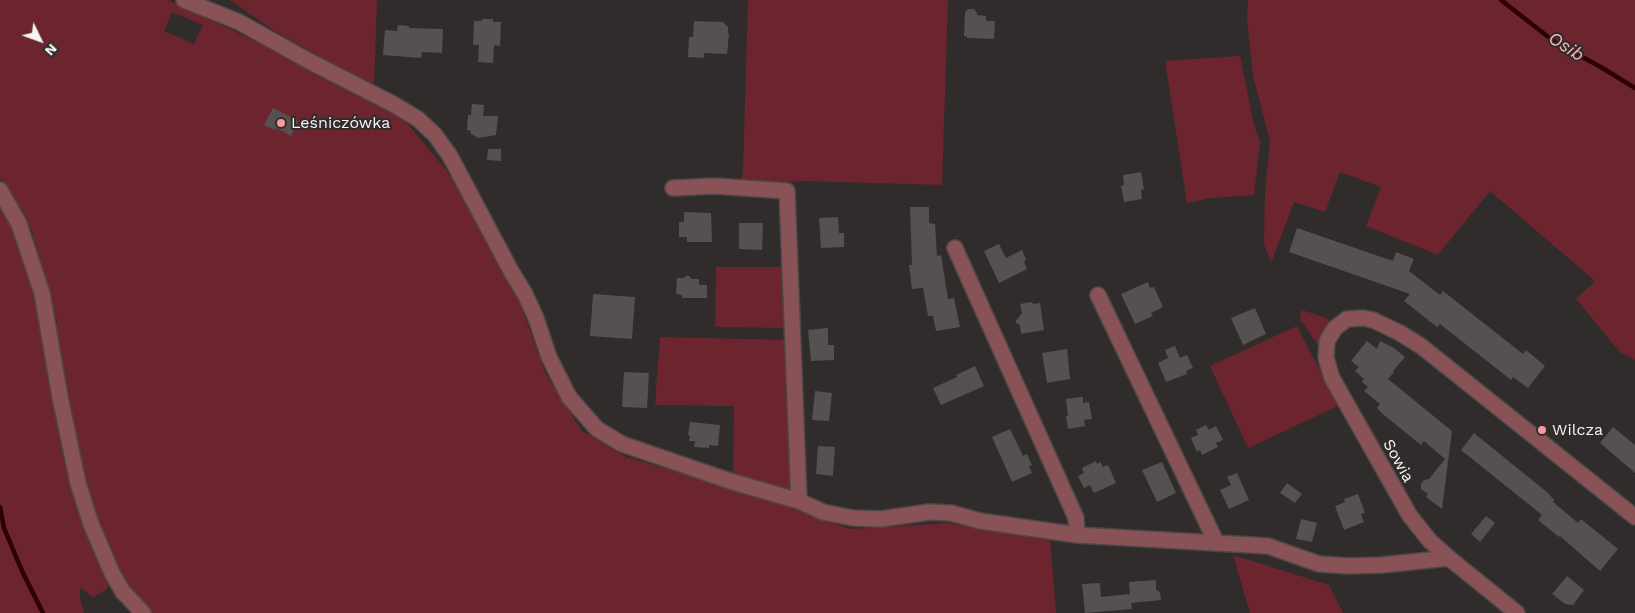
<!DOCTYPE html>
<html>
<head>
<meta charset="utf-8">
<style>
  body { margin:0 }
  #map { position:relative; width:1635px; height:613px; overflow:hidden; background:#302c2c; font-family:"Work Sans",sans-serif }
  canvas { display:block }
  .north { position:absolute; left:15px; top:15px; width:50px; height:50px; -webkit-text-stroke:4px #302c2c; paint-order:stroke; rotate:132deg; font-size:14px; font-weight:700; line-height:20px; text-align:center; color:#f7f4f4 }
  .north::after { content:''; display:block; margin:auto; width:18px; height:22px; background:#f7f4f4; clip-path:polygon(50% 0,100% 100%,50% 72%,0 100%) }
</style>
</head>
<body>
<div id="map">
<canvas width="1635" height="613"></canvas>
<div class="north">N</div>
</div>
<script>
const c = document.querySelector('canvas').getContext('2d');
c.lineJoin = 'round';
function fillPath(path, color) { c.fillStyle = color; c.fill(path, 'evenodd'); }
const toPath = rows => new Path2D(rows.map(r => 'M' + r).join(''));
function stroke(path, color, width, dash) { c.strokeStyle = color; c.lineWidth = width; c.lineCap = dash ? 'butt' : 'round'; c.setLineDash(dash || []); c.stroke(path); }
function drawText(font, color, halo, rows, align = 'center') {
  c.font = font + ' "Work Sans",sans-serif'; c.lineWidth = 4; c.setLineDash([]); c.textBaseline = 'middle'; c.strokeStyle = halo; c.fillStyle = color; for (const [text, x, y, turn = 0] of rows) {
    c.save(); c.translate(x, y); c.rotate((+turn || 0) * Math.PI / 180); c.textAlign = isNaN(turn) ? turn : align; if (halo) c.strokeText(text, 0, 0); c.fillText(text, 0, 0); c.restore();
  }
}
fillPath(toPath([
  [0,0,168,0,276,51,403,118,447,171,490,246,517,294,545,373,582,431,626,457,765,498,850,529,948,523,1050,539,1056,613,151,613,131,591,110,579,107,589,93,597,80,588,80,599,84,613,0,613,0,200,8,211,27,263,86,486,65,401,54,323,57,322,52,304,31,229,0,178],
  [172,12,203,25,194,44,164,31],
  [230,0,377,0,374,87,276,32],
  [748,0,948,0,942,185,805,181,740,184,743,171],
  [1248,0,1635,0,1635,360,1620,352,1576,299,1595,281,1490,191,1438,255,1366,226,1381,187,1340,172,1325,212,1294,202,1271,263,1264,244,1265,193,1270,141,1253,76,1247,19],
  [1240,56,1254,125,1260,142,1254,195,1211,198,1187,203,1165,61],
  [716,267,788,267,787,328,715,327],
  [1302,310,1326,318,1330,322,1319,347,1300,319],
  [1297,326,1338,406,1248,448,1210,366],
  [660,337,786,340,794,492,786,492,733,475,734,406,655,405],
  [1233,555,1329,585,1343,613,1250,613]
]), '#6c252e');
stroke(toPath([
  [1501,0,1556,43,1599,66,1635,88],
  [0,507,4,528,22,571,43,613]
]), '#2d0005', 4.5);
fillPath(toPath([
  [968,9,974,9,977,13,977,15,986,16,986,21,995,21,994,39,967,38,967,36,964,36,965,12],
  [482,19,493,19,493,22,501,22,500,46,494,45,493,63,478,62,479,45,473,45,474,21,482,21],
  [694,21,723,22,728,27,728,33,729,34,727,54,704,53,704,58,688,57,689,37,693,37],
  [398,25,409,26,409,28,443,29,442,53,422,52,421,58,383,55,385,30,397,31],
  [472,104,484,105,483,116,498,116,496,135,478,138,470,133,471,131,467,130,468,115,471,115],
  [273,108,298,121,291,136,276,128,275,130,264,125],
  [488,149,501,149,501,161,487,160],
  [1141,172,1144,189,1141,190,1142,199,1124,202,1121,186,1124,185,1123,175],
  [910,207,929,207,929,223,935,224,937,256,941,255,948,299,954,298,960,327,936,331,933,316,928,316,923,288,912,289,909,265,912,265],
  [684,212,711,213,712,242,687,242,687,237,679,237,679,222,684,222],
  [838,217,839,233,844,233,844,247,821,248,819,218],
  [739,223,763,223,762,250,739,249],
  [1297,228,1393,261,1396,252,1414,259,1409,271,1440,295,1443,291,1523,354,1526,350,1545,366,1528,388,1513,377,1511,380,1440,324,1437,327,1404,301,1410,294,1289,252],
  [999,244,1006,258,1022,250,1026,259,1024,262,1027,269,999,283,984,251],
  [688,275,692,279,699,279,699,285,707,285,707,298,682,298,682,295,676,294,677,278,684,278],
  [1148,282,1150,288,1154,287,1163,307,1151,313,1153,316,1135,324,1121,294],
  [593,294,635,297,632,339,590,336],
  [1032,302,1033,304,1040,303,1044,330,1021,334,1020,325,1015,322,1022,313,1020,304],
  [1255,308,1266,334,1243,345,1231,318],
  [828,328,828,345,834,345,834,360,811,361,808,330],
  [1367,341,1377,349,1380,341,1394,348,1405,357,1393,371,1394,372,1388,379,1452,431,1442,509,1426,497,1428,494,1421,489,1421,484,1424,480,1429,479,1445,459,1424,441,1421,445,1384,415,1377,408,1380,404,1364,391,1368,387,1362,382,1364,379,1355,371,1359,367,1351,361],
  [1175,346,1180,358,1187,355,1193,368,1186,371,1187,374,1166,382,1158,363,1168,358,1165,350],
  [1067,349,1070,379,1047,383,1042,353],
  [975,366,984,386,941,405,933,388,957,377,956,375],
  [624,372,649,373,647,408,622,407],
  [815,391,832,393,829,421,812,420],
  [1081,397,1083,397,1083,403,1089,402,1092,419,1084,420,1085,426,1068,429,1066,416,1068,416,1066,399],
  [690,422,720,425,718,446,709,445,709,448,694,447,695,441,689,441,690,436,688,435],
  [1206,425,1209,430,1216,426,1223,440,1216,443,1218,447,1202,455,1200,450,1197,452,1191,438,1198,435,1196,430],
  [1613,427,1635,445,1635,473,1600,443],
  [1010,429,1023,456,1027,454,1032,465,1029,466,1032,473,1012,482,992,437],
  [1474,433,1548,493,1554,500,1553,502,1578,523,1581,519,1618,549,1600,571,1560,536,1559,537,1538,520,1542,515,1461,450],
  [818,446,835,447,833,476,816,474],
  [1096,461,1097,464,1100,462,1103,467,1108,465,1116,483,1094,493,1090,485,1084,488,1078,476,1084,473,1082,468],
  [1162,462,1176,493,1157,502,1142,470],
  [1237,473,1249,500,1229,509,1220,490,1231,485,1227,477],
  [1287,483,1302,494,1295,503,1280,493],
  [1358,494,1365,513,1361,514,1364,522,1344,530,1335,506,1345,502,1344,499],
  [1486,516,1495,523,1480,542,1471,534],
  [1301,519,1317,523,1312,542,1296,539],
  [1567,576,1584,590,1573,605,1565,604,1552,594],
  [1156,580,1156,590,1160,592,1161,600,1131,603,1132,609,1085,613,1082,584,1100,583,1101,597,1130,594,1129,582]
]), '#565151');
const minor = toPath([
  [184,0,239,22,309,61,393,104,418,119,435,135,450,156,511,271,525,294,536,318,549,357,569,397,597,429,622,444,730,481,799,501,823,512,853,518,881,519,929,512,951,513,980,521,1077,535,1268,546,1319,564,1349,566,1382,565,1449,558],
  [673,188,714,186,787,191,799,501],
  [0,190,19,224,42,293,60,397,78,483,91,524,112,573,123,592,143,613],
  [955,248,1076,518,1077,535],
  [1098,295,1216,542],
  [1517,613,1449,558,1430,541,1410,516,1332,378,1326,358,1327,341,1335,328,1347,319,1363,318,1373,320,1400,333,1421,346,1635,517]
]);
stroke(minor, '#4c4848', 18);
stroke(minor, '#895256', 15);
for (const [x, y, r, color] of [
  [281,123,5,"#f49aa0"],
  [1542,430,5,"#f49aa0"]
]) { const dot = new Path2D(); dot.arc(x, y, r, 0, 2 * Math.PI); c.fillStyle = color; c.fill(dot); stroke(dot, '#302c2c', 2); }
drawText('16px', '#f7f4f4', '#302c2c', [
  ["Leśniczówka",291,123],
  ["Wilcza",1552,430]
], 'left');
drawText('16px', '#f7f4f4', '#302c2c', [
  ["Sowia",1398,461,61]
]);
drawText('italic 18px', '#f9b5b8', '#302c2c', [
  ["Osib",1566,47,33]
]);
</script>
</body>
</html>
